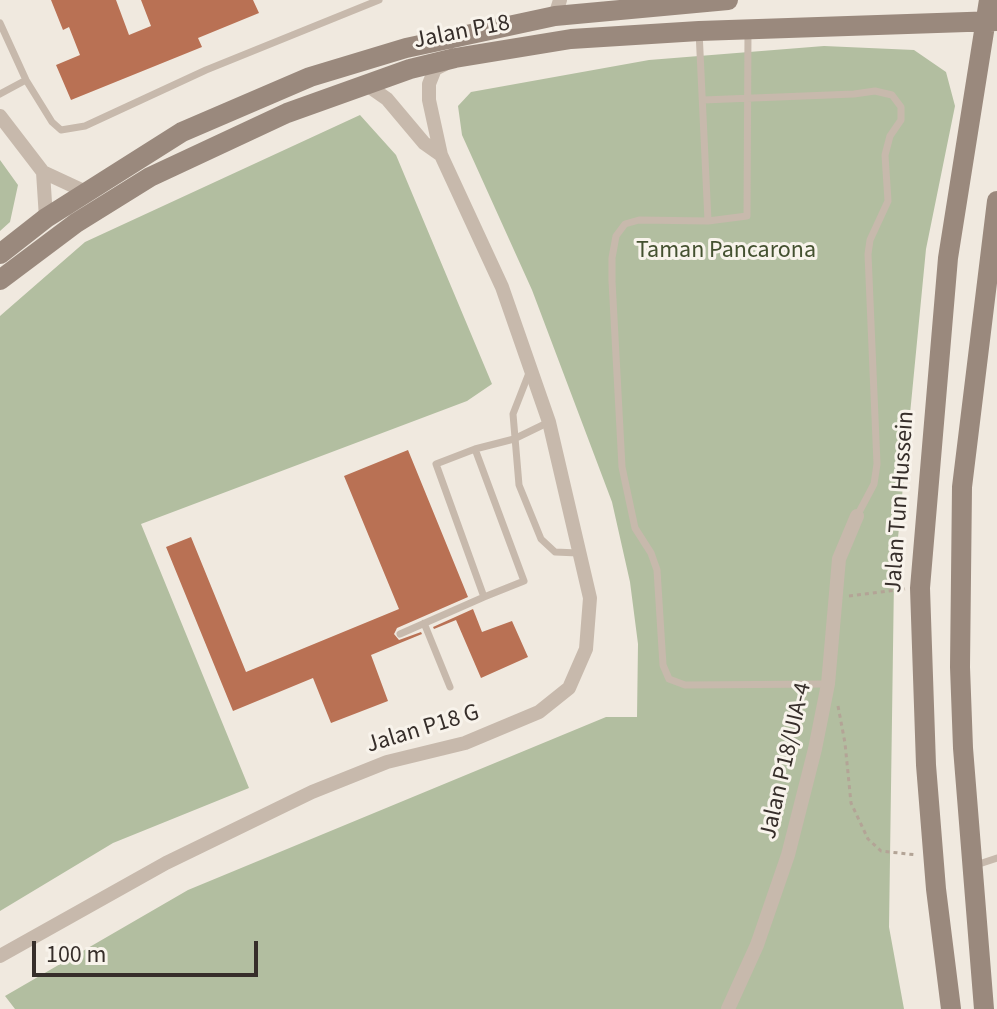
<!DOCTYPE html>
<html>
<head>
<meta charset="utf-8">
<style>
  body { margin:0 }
  #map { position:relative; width:997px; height:1009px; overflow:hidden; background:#f0e9df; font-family:"Source Sans 3",sans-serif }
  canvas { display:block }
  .scale { position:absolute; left:32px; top:941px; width:226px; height:36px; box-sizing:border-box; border:4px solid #362e2a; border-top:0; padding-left:10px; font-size:24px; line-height:28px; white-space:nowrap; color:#362e2a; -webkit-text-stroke:6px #f8f3eb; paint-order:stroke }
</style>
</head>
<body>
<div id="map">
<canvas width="997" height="1009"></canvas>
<div class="scale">100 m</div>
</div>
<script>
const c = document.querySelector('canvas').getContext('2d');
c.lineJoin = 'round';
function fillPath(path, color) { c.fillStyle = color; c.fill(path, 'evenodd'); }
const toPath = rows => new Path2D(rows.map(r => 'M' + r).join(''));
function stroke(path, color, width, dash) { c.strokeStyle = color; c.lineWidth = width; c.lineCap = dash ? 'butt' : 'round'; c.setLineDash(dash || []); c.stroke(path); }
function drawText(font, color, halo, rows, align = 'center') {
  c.font = font + ' "Source Sans 3",sans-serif'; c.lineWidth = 6; c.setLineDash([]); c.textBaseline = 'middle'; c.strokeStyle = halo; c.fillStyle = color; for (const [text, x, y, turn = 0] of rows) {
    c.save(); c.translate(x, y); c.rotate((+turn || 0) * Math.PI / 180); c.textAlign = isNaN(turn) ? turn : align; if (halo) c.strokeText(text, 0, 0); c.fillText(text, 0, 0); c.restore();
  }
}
fillPath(toPath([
  [824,46,914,50,946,72,955,106,926,249,894,579,889,927,904,1009,15,1009,5,996,188,890,606,717,637,717,638,644,630,582,612,502,532,290,462,135,458,106,471,92,649,60],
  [360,115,396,155,492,384,467,401,141,524,249,788,113,843,0,911,0,316,85,242],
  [0,160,18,185,10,222,0,231]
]), '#b2bea0');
fillPath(toPath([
  [51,0,116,0,129,35,151,26,141,0,253,0,259,13,198,38,202,47,71,100,56,65,80,55,69,27,63,30],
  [408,450,468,597,397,628,394,634,399,640,421,632,422,634,371,655,388,701,331,723,313,678,233,711,166,547,191,537,246,672,399,609,344,476],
  [473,609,482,632,512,621,528,657,481,678,456,620,434,629,433,627]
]), '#b97154');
stroke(toPath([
  [849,596,905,589],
  [838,706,845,743,851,803,868,839,881,851,917,855]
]), '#b3a496', 3, [4, 4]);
stroke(toPath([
  [0,23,26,80,52,122,61,130,85,126,206,70,379,0],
  [699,31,708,221],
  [748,31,747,216,708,221,639,220,625,224,616,236,612,258,612,281,622,467,635,528,651,553,657,570,663,665,669,679,685,685,828,684],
  [0,94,26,80],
  [703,100,854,94,875,91,892,95,901,107,901,120,890,136,885,155,888,201,870,240,868,254,877,464,874,484,857,516],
  [529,373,513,414,519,485,541,539,555,552,578,553],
  [475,449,524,581,484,597,436,464,475,449,514,439,549,422],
  [424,623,450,687],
  [400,634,484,597],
  [973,866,997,858]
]), '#c7b9ac', 7);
stroke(toPath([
  [555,16,560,0],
  [367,85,387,99,424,143,441,155],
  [0,116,43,172,86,192],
  [43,172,46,218],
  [0,956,166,863,312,792,387,762,465,743,539,712,569,688,586,649,590,598,549,422,502,287,441,155,429,100,429,84,435,69,445,64],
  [728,1009,757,945,788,855,815,749,828,684,839,559,857,516]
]), '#c7b9ac', 14);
stroke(toPath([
  [0,254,46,218,182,132,310,77,406,48,555,16,728,0],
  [0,280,76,223,150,177,287,113,410,69,455,58,571,39,699,31,997,21],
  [951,1009,936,889,926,765,920,588,948,258,989,0],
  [984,1009,963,748,960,667,962,487,997,201]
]), '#9a897d', 20);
drawText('24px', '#362e2a', '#f8f3eb', [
  ["Jalan P18",462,33,-11],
  ["Jalan Tun Hussein",901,502,-86],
  ["Jalan P18 G",423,730,-17],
  ["Jalan P18/UIA-4",787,761,-77]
]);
drawText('24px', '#445130', '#f8f3eb', [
  ["Taman Pancarona",726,252]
]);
</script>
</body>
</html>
